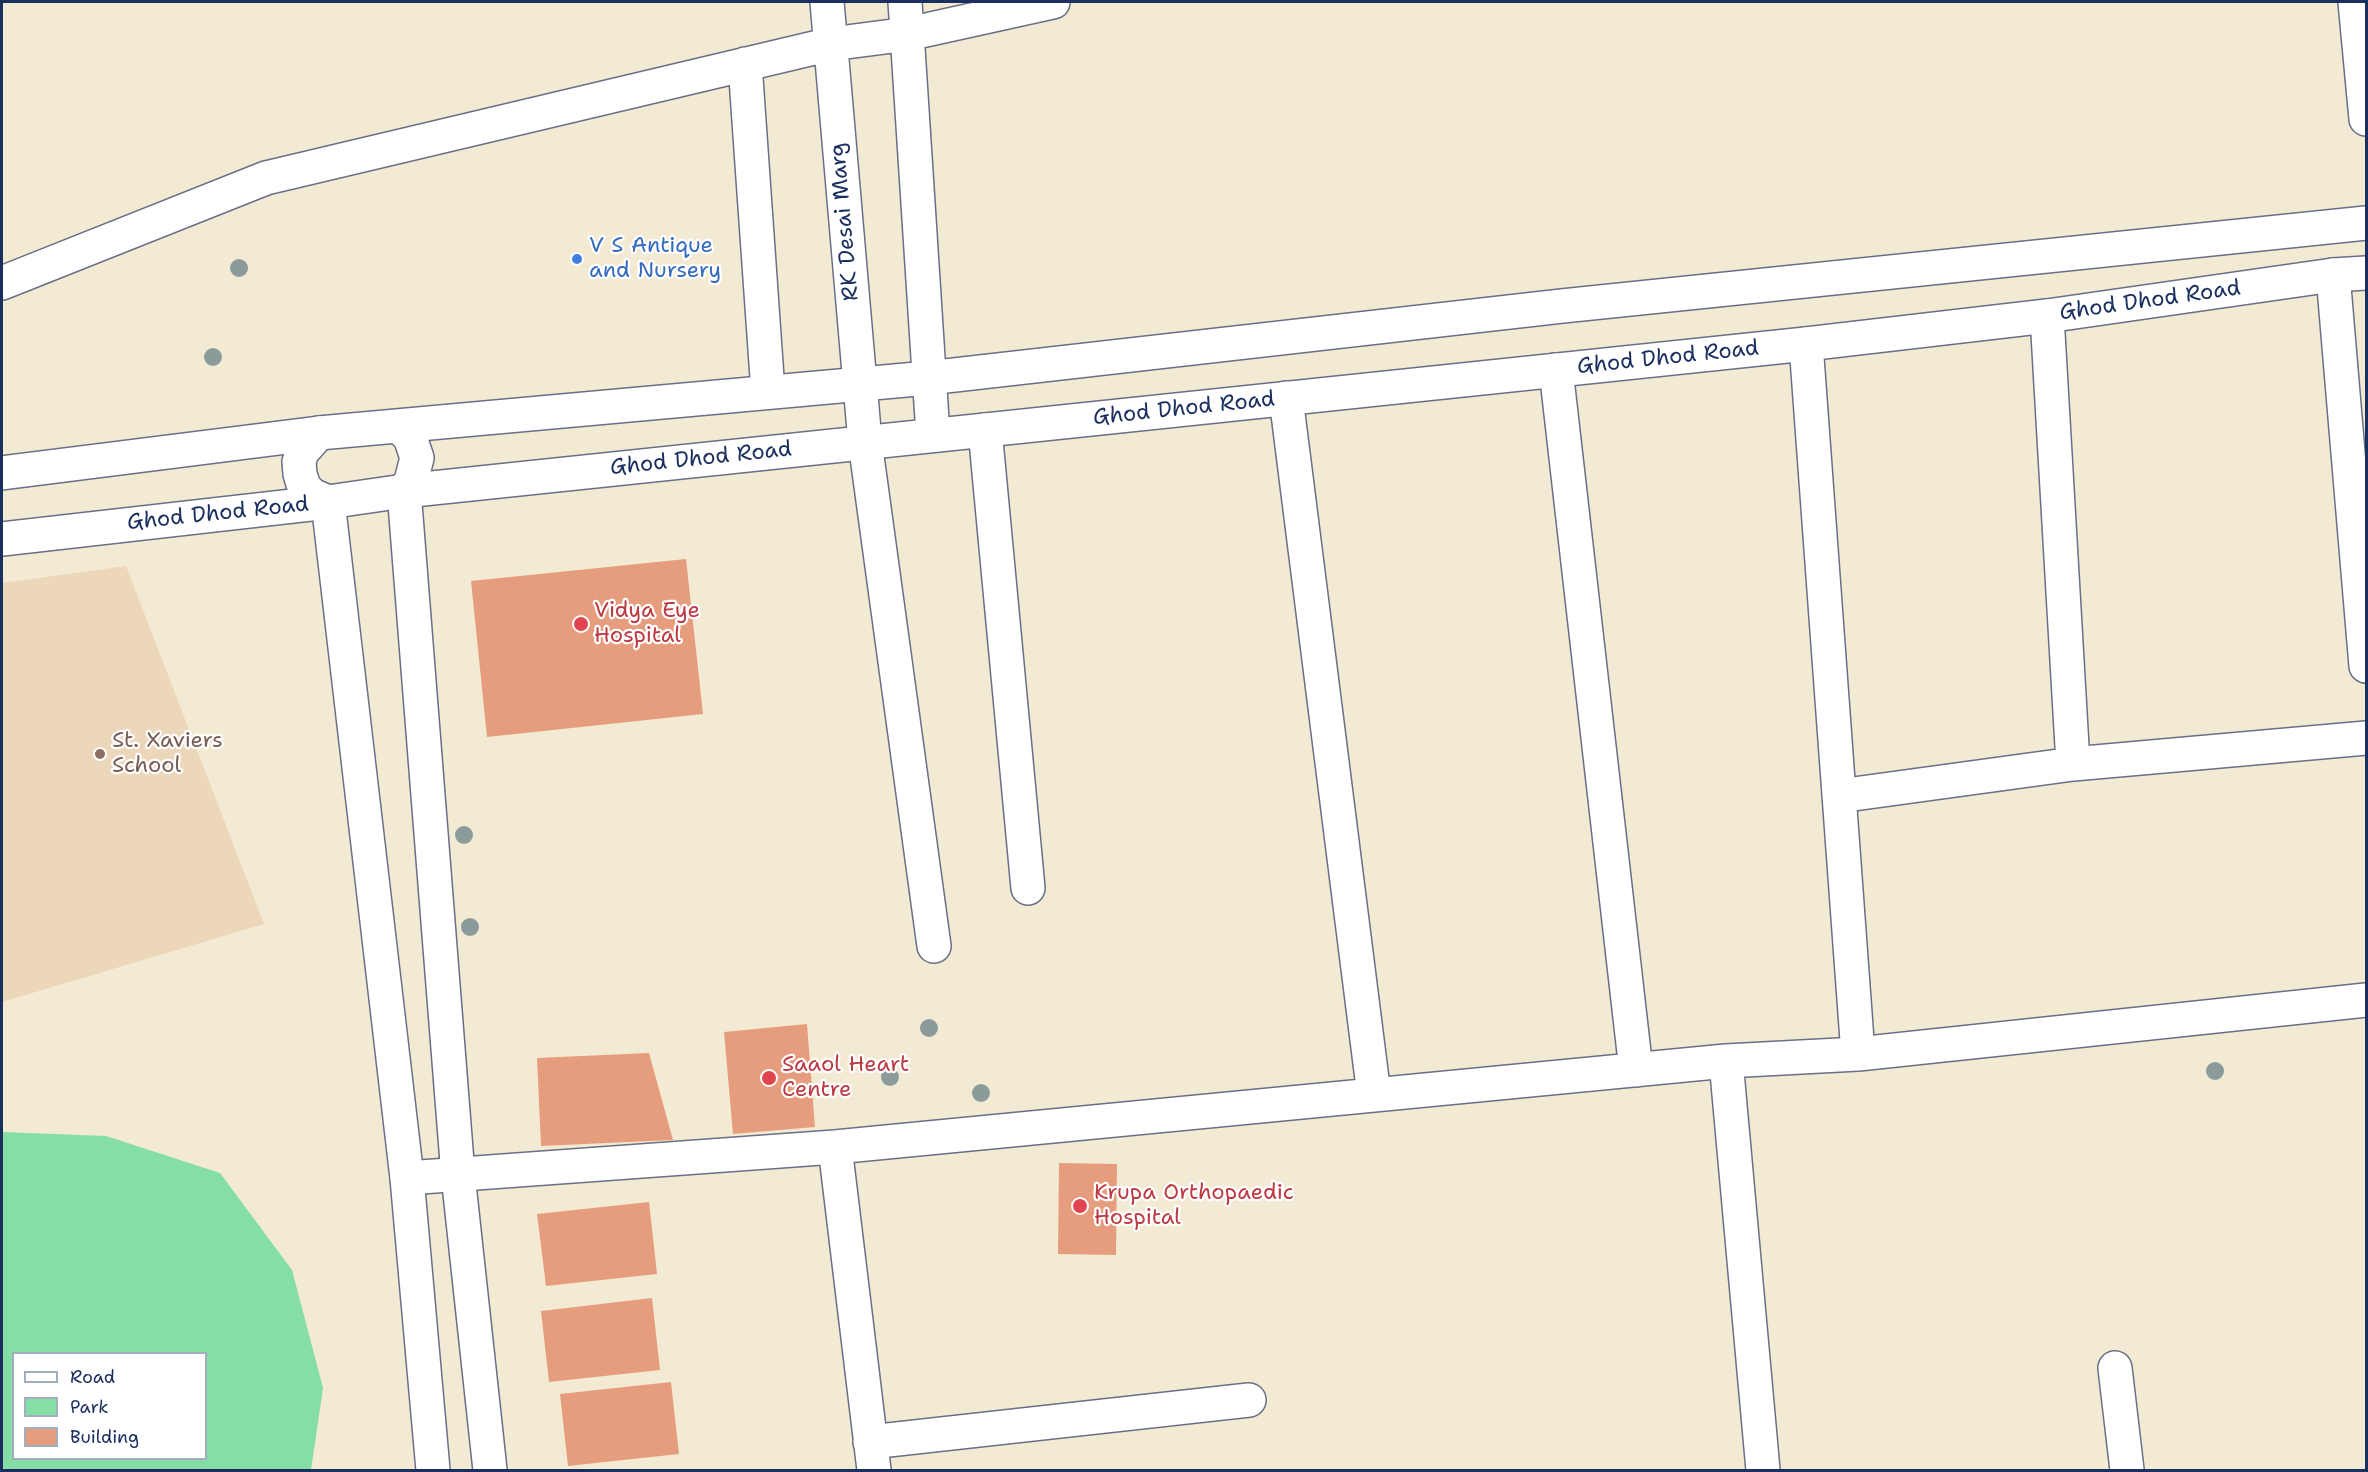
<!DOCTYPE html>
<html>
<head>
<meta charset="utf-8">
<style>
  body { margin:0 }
  #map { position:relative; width:2368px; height:1472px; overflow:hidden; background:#f3ead3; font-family:"Shantell Sans",sans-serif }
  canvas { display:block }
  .frame { position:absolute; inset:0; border:3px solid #1b2f5e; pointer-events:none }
  .legend { position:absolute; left:12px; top:1352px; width:195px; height:108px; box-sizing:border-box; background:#fff; border:2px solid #a4acbf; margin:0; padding:8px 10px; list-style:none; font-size:18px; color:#1b2f5e }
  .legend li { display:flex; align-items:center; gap:12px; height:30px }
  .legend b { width:30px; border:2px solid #a4acbf }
</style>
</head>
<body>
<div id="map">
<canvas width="2368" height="1472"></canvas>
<div class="frame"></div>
<ul class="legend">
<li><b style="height:8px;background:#fff"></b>Road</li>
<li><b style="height:16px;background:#85dea3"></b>Park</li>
<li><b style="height:16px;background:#e69d7d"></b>Building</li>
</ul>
</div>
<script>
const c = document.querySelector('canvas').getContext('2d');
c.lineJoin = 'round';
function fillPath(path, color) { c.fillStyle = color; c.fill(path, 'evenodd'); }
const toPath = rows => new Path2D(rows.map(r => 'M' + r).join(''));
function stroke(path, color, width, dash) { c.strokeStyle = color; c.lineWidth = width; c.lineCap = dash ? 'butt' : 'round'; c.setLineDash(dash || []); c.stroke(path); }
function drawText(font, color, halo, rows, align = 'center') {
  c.font = font + ' "Shantell Sans",sans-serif'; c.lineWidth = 4.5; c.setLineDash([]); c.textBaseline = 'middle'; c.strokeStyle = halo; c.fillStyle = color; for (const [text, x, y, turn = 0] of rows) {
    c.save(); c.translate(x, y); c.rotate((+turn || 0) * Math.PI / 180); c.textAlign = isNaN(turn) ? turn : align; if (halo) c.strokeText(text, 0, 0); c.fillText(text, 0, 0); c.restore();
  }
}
fillPath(toPath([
  [126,566,264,924,2,1002,2,583]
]), '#ecd7ba');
fillPath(toPath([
  [2,1132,106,1136,220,1173,292,1270,323,1388,311,1470,2,1470],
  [14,1354,206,1354,206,1458,14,1458]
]), '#85dea3');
fillPath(toPath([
  [686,559,703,714,487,737,471,581],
  [807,1024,815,1127,733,1134,724,1032],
  [649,1053,673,1140,541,1146,537,1058],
  [1059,1163,1117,1164,1116,1255,1058,1254],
  [649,1202,657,1274,546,1286,537,1214],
  [652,1298,660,1370,549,1382,541,1311],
  [671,1382,679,1454,568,1466,560,1394]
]), '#e69d7d');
const minor = toPath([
  [827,2,865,442,934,946],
  [905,2,933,435],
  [2355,2,2366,119],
  [745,64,768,392],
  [2333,275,2366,666],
  [2,283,266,178,831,44,908,34,1053,2],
  [1806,344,1858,1054],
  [1556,370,1636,1070],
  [1286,398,1374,1095],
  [985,430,1028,888],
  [2073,764,2366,738],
  [1839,796,2073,764,2047,316],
  [1726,1061,1763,1470],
  [835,1147,874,1470],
  [407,1178,835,1147,1726,1061,1858,1054,2366,1000],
  [2115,1368,2127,1470],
  [870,1442,1249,1400]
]);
const tertiary = toPath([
  [399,427,410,437,417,458,411,481,404,491,458,1175,490,1470],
  [319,433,302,452,299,462,300,474,304,487,312,495,328,502,407,1178,433,1470]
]);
const secondary = toPath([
  [2,473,319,433,928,378,1562,306,2366,223],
  [2,539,328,502,404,491,1806,344,2047,316,2333,275,2366,273]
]);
stroke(minor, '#677087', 36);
stroke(tertiary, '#677087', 36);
stroke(secondary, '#677087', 36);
stroke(minor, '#fff', 33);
stroke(tertiary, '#fff', 33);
stroke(secondary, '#fff', 33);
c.fillStyle = '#8b9b9c';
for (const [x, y] of [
  [239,268],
  [213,357],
  [464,835],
  [470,927],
  [929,1028],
  [2215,1071],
  [890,1077],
  [981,1093]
]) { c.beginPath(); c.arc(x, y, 9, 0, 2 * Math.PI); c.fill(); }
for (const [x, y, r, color] of [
  [577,259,6,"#3f7fe0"],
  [581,624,8,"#e0444e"],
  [100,754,6,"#8d6e63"],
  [769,1078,8,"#e0444e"],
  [1080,1206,8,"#e0444e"]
]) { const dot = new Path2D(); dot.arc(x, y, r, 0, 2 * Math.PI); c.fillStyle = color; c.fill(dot); stroke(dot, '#fff', 2); }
drawText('22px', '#1b2f5e', '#fff', [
  ["RK Desai Marg",845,222,-95],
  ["Ghod Dhod Road",2150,301,-8],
  ["Ghod Dhod Road",1668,358,-6],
  ["Ghod Dhod Road",1184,409,-6],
  ["Ghod Dhod Road",701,459,-6],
  ["Ghod Dhod Road",218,514,-6]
]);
drawText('22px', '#366cbe', '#fff', [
  ["V S Antique",589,246],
  ["and Nursery",589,271]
], 'left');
drawText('22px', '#be3a42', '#fff', [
  ["Vidya Eye",594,611],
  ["Hospital",594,636],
  ["Saaol Heart",782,1065],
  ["Centre",782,1090],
  ["Krupa Orthopaedic",1094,1193],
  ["Hospital",1094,1218]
], 'left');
drawText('22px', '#785e54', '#fff', [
  ["St. Xaviers",112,741],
  ["School",112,766]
], 'left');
</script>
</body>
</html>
